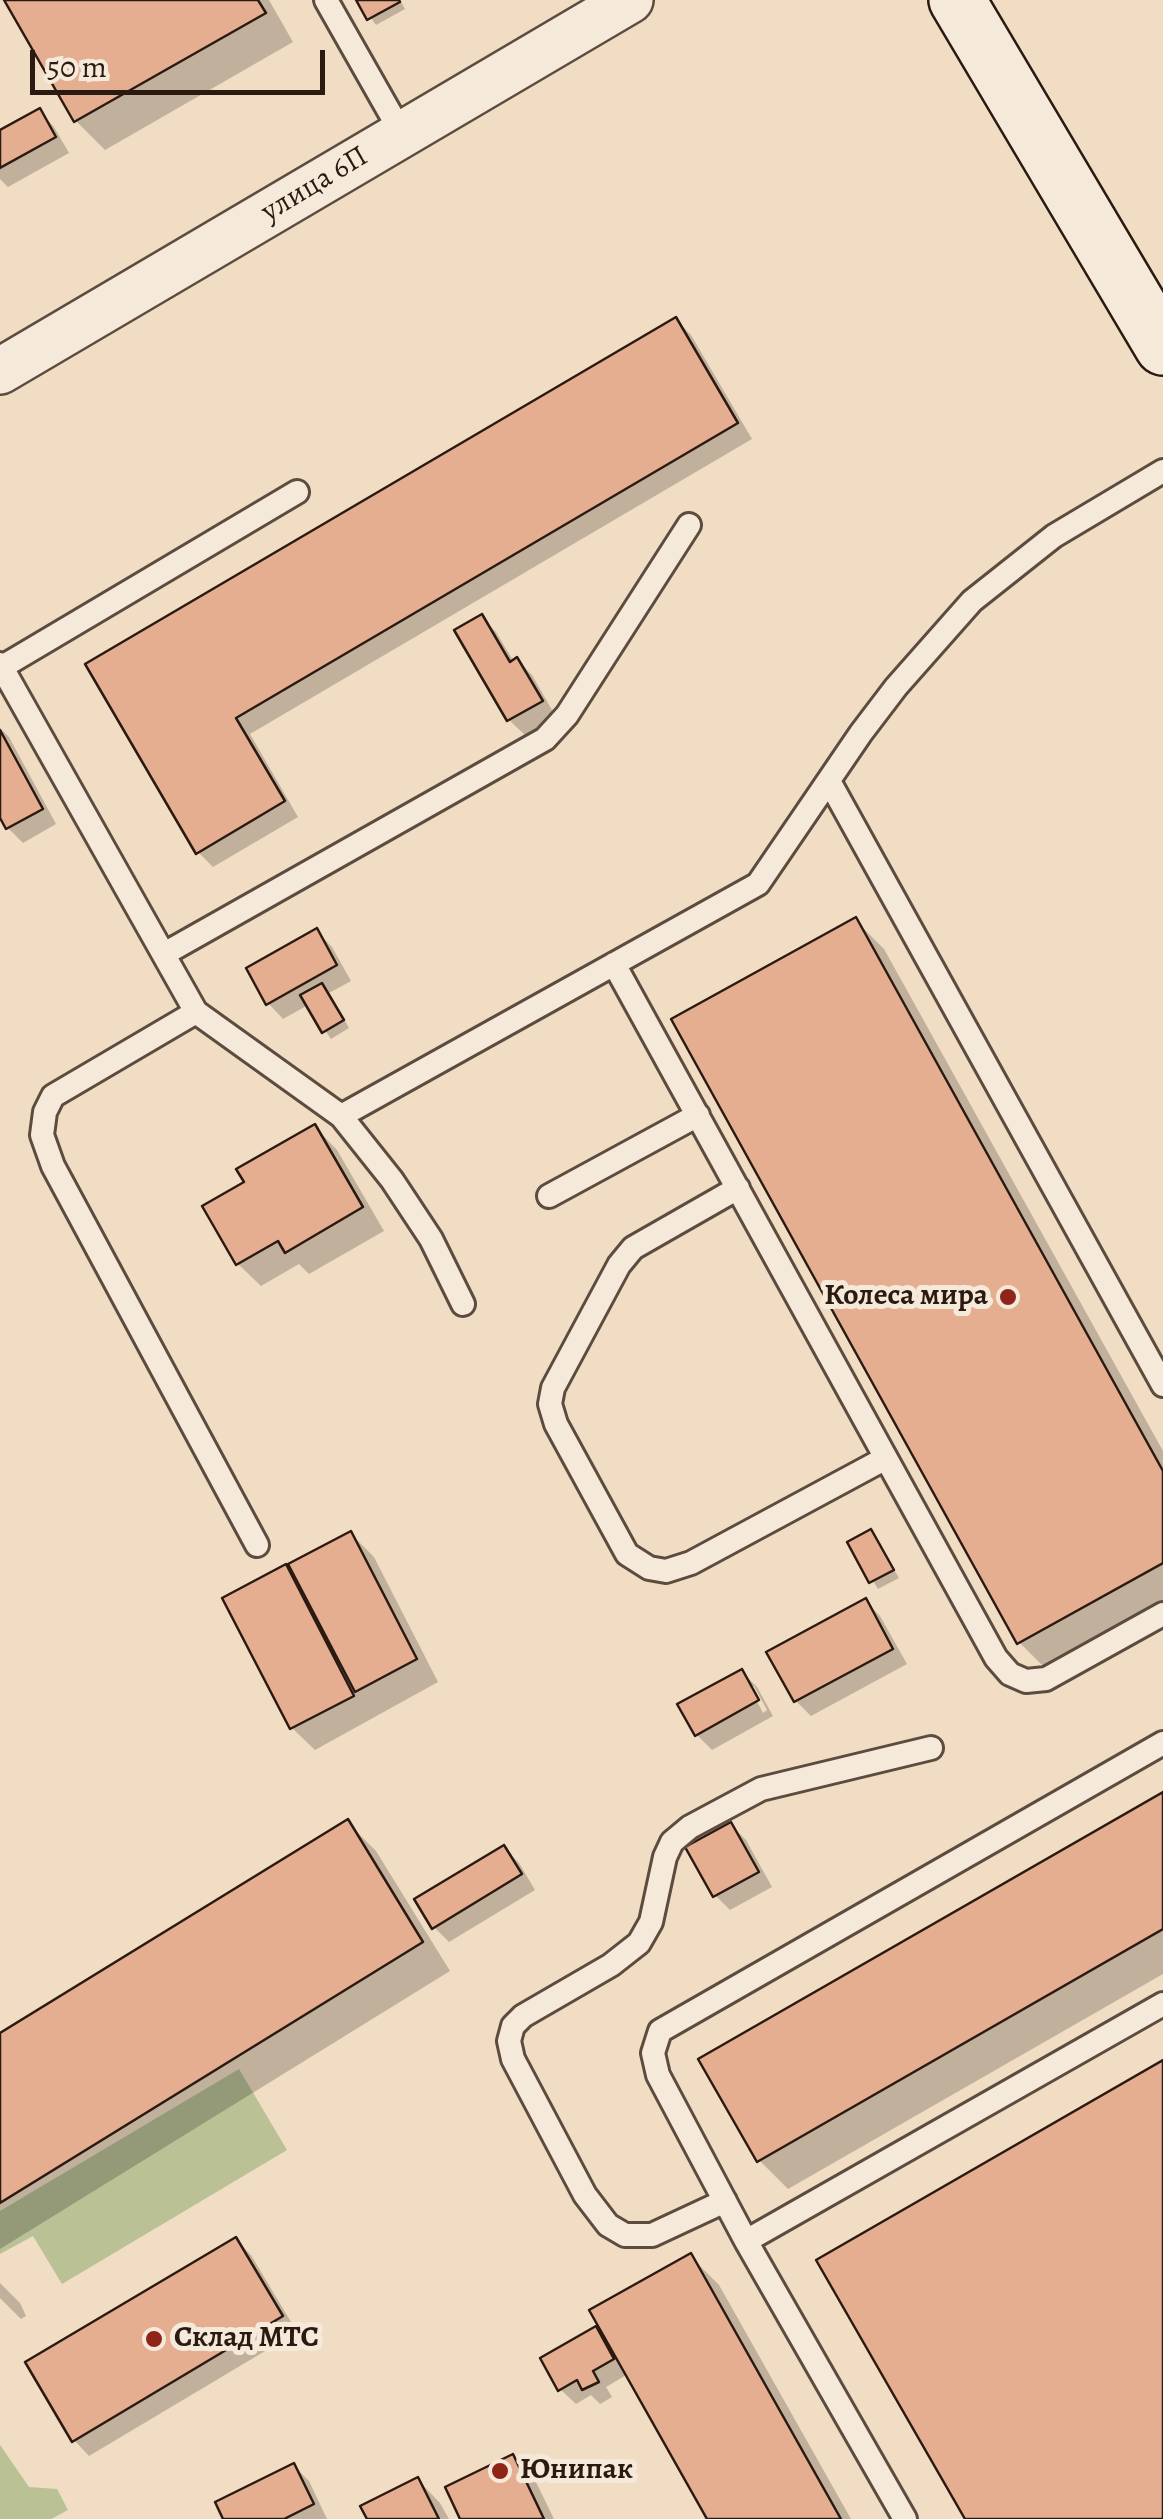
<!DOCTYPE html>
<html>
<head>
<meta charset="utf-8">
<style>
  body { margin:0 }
  #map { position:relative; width:1163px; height:2519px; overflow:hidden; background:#f0ddc4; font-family:Alegreya,serif }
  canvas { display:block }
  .scale { position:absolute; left:30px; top:50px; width:295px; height:45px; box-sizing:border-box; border:5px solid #2b1a11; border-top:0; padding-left:12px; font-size:30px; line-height:35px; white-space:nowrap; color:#2b1a11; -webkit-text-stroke:8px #f5e9d9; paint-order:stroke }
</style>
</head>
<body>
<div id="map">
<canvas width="1163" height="2519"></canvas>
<div class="scale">50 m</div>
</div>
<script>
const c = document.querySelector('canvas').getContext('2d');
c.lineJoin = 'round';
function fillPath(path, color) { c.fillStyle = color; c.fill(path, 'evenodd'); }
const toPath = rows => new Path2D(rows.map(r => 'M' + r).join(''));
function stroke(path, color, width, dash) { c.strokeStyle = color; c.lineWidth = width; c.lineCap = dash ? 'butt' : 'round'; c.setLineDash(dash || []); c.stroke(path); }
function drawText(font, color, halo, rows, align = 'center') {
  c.font = font + ' Alegreya,serif'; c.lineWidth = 10; c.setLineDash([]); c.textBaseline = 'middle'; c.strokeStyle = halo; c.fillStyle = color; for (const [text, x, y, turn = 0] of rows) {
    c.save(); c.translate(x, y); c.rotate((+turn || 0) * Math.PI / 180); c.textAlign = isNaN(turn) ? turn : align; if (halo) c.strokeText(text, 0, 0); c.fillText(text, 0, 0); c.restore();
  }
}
fillPath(toPath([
  [239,2069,287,2150,62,2284,33,2236,0,2254,0,2211],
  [0,2445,29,2487,57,2489,68,2510,51,2519,0,2519]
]), '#b9c195');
fillPath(toPath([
  [7,0,269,0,293,42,105,150,76,121],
  [358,0,400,0,405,9,376,25],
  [39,111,54,127,69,153,8,187,0,179,0,133],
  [676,320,691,335,752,439,250,734,298,817,213,867,198,852,88,665],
  [481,617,496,632,514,662,517,660,532,675,556,717,525,735,509,720,458,631],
  [0,728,9,737,56,824,23,843,8,828,0,813],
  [855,920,884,949,1163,1451,1163,1607,1048,1671,1019,1642],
  [316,931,332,947,351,981,329,993,349,1028,331,1039,308,1005,283,1019,268,1003],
  [315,1127,337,1150,384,1231,309,1274,299,1264,261,1286,238,1264,205,1207,247,1183],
  [871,1532,899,1578,878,1589,850,1543],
  [351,1534,374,1557,438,1682,315,1750,292,1728,225,1599],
  [865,1601,880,1616,907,1664,811,1716,796,1701],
  [742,1672,757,1687,773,1716,712,1750,697,1735],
  [749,1686,754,1686,767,1710,763,1713],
  [1163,1795,1163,1974,788,2189,759,2160],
  [347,1822,376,1851,450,1971,0,2249,0,2036],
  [731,1825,746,1840,772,1887,730,1910,715,1895],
  [504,1848,519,1863,535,1890,449,1942,434,1927],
  [236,2240,251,2255,297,2332,89,2456,74,2440],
  [690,2256,719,2285,851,2519,710,2519,628,2374,606,2387,612,2397,600,2404,591,2395,576,2404,560,2389,596,2329,608,2342],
  [0,2283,20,2303,26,2316,21,2319,0,2298],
  [512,2457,535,2480,554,2519,463,2519],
  [294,2466,309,2481,327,2519,226,2519],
  [418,2480,440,2503,449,2519,370,2519]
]), '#0003');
const building = toPath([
  [4,0,258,0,266,13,74,122,4,0],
  [356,0,399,0,400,2,367,20,356,0],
  [40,108,56,137,0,168,0,130,40,108],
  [676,317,738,423,236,718,285,801,196,854,85,664,676,317],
  [482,614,510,662,517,657,543,701,507,721,454,630,482,614],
  [0,730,43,809,6,829,0,818,0,730],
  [856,917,1163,1471,1163,1563,1017,1644,671,1019,856,917],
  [317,928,337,965,266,1005,246,968,317,928],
  [322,983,344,1020,322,1033,300,995,322,983],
  [315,1124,363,1207,285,1253,278,1241,236,1265,202,1206,244,1182,236,1169,315,1124],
  [871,1529,894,1570,869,1583,847,1542,871,1529],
  [351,1531,417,1659,355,1692,288,1564,351,1531],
  [286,1564,354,1696,290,1729,222,1598,286,1564],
  [866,1598,893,1649,794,1702,766,1652,866,1598],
  [742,1669,759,1700,695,1736,677,1704,742,1669],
  [1163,1792,1163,1929,757,2162,698,2059,1163,1792],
  [348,1819,423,1942,0,2203,0,2033,348,1819],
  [731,1822,759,1872,713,1897,685,1847,731,1822],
  [504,1845,522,1874,432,1929,414,1899,504,1845],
  [1163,2060,1163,2519,965,2519,816,2260,1163,2060],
  [236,2237,283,2316,72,2442,25,2362,236,2237],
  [691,2253,841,2519,707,2519,589,2310,691,2253],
  [596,2326,614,2359,593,2371,599,2382,582,2390,577,2380,558,2391,540,2358,596,2326],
  [513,2454,544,2519,460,2519,445,2487,513,2454],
  [294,2463,314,2504,284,2519,223,2519,215,2502,294,2463],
  [418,2477,439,2519,367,2519,360,2506,418,2477]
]);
fillPath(building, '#e5ae91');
stroke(building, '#2b1a11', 2.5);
const lane = toPath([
  [326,0,402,134],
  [0,664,196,1012,341,1116,392,1180,431,1239,463,1304],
  [2,667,297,492],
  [829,781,1163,1385],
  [164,954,545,739,567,715,689,525],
  [614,964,996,1658,1010,1674,1026,1681,1046,1679,1163,1614],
  [196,1012,53,1096,45,1112,42,1135,53,1166,257,1545],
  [341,1116,758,884,861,733,896,687,972,601,1054,536,1163,471],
  [738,1188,633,1248,619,1265,553,1388,550,1404,556,1424,627,1554,649,1568,666,1571,691,1563,886,1458],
  [549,1196,698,1115],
  [725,2201,652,2235,625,2235,608,2225,585,2195,513,2059,509,2041,513,2026,523,2016,611,1965,639,1943,651,1922,665,1857,672,1842,690,1827,761,1789,931,1748],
  [746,2241,658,2075,653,2053,660,2031,1163,1743],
  [905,2519,746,2241,1163,2004]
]);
const street = toPath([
  [0,371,630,0]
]);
const secondary = toPath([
  [957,0,1163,347]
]);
stroke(lane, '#5c4b3e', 28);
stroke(street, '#5c4b3e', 50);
stroke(secondary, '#2b1a11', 60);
stroke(lane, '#f5e9d9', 22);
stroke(street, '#f5e9d9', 45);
stroke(secondary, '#f5e9d9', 55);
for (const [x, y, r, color] of [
  [1008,1297,10,"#8f2418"],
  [154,2339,10,"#8f2418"],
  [500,2471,10,"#8f2418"]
]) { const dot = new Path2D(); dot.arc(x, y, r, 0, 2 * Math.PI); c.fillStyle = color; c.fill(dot); stroke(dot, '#f5e9d9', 4); }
drawText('30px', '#2b1a11', '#f5e9d9', [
  ["улица 6П",315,185,-31]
]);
drawText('bold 30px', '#2b1a11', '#f5e9d9', [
  ["Колеса мира",988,1297,"right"],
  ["Склад МТС",174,2339],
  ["Юнипак",520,2471]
], 'left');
</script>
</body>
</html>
